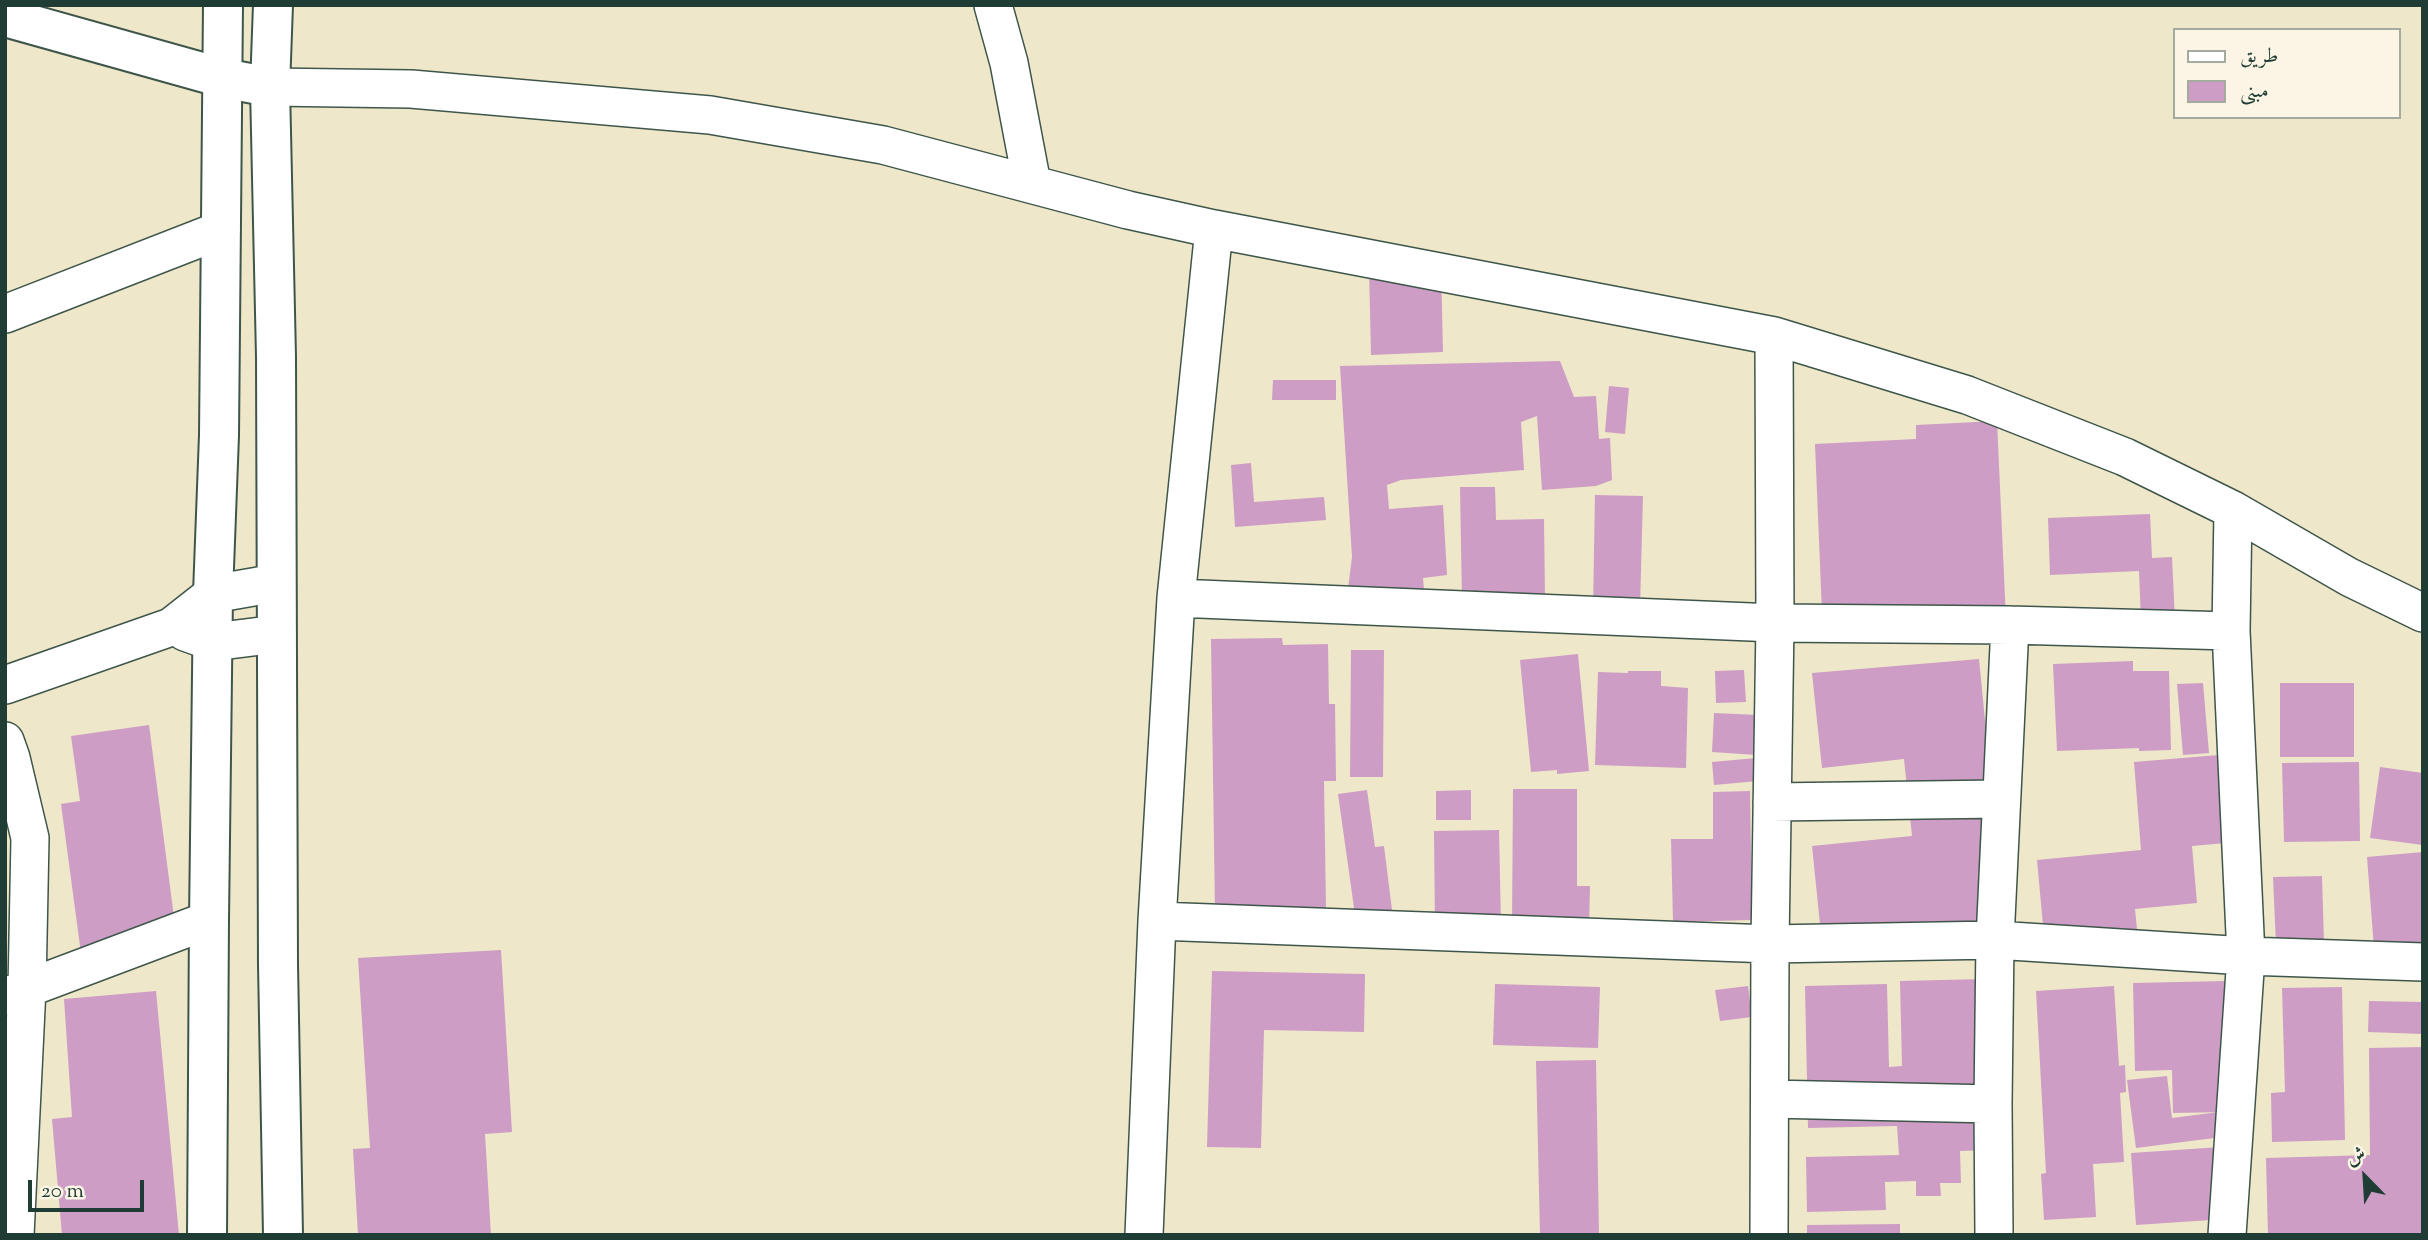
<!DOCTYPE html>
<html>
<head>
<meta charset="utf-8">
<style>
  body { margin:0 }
  #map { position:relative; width:2428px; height:1240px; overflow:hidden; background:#efe7c9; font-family:"Sorts Mill Goudy",Amiri,serif }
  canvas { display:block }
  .frame { position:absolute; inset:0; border:7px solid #1f3d34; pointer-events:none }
  .legend { position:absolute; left:2173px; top:28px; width:228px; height:91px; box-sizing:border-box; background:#fcf5e5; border:2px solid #a4ab9e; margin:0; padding:9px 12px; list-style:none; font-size:21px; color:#1f3d34 }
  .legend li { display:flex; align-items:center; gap:14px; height:35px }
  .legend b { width:35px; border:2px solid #a4ab9e }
  .north { position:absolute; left:2330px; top:1142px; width:70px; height:70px; -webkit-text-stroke:5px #fcf5e5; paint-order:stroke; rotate:336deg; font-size:19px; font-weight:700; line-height:28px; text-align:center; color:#1f3d34 }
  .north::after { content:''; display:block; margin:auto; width:24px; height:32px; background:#1f3d34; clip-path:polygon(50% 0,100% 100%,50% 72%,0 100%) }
  .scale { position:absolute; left:28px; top:1180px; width:116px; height:32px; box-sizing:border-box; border:4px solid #1f3d34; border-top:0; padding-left:9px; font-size:21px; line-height:24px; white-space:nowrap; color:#1f3d34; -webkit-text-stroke:5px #fcf5e5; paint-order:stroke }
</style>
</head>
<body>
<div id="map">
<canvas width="2428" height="1240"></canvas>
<div class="frame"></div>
<ul class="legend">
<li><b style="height:9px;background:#fff"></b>طريق</li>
<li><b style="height:19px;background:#cd9dc5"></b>مبنى</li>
</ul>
<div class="north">ش</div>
<div class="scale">20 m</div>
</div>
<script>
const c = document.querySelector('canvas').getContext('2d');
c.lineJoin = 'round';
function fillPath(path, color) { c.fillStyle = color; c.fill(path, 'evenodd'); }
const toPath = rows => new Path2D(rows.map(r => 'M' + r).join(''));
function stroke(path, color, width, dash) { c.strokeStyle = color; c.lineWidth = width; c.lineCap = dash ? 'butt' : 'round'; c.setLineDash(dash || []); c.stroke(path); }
fillPath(toPath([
  [1441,265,1443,352,1371,355,1369,268],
  [1560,361,1574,397,1596,396,1599,439,1610,438,1612,480,1596,486,1542,490,1537,416,1521,422,1524,470,1401,480,1387,485,1389,509,1443,505,1447,575,1423,578,1424,590,1382,592,1348,589,1352,557,1340,366],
  [1273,380,1336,380,1336,400,1272,400],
  [1609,386,1629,388,1625,434,1605,432],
  [1997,421,2006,620,1822,613,1815,444,1916,439,1916,425],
  [1251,463,1254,502,1324,497,1326,520,1235,527,1231,465],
  [1460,487,1495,487,1496,520,1544,519,1545,598,1462,601],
  [1595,495,1643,496,1640,608,1593,608],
  [2150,514,2152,558,2172,557,2175,620,2141,621,2139,571,2050,575,2048,518],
  [1282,638,1283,645,1328,644,1329,704,1335,704,1336,781,1324,781,1326,909,1215,911,1211,639],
  [1351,650,1384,650,1383,777,1350,777],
  [1578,654,1589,771,1557,774,1557,770,1531,772,1520,660],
  [1979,659,2006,935,1948,941,1946,922,1821,934,1812,846,1912,836,1904,759,1822,768,1812,673],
  [2133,661,2133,671,2169,671,2171,750,2139,751,2139,748,2057,751,2053,664],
  [1744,670,1746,702,1716,703,1715,671],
  [1628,671,1661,671,1661,686,1688,688,1686,768,1595,765,1598,672,1628,673],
  [2203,683,2209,753,2183,755,2177,684],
  [2280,683,2354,683,2354,757,2280,757],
  [1714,713,1758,715,1756,755,1712,752],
  [149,725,178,948,82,961,61,804,80,801,71,736],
  [2219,755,2226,843,2192,846,2197,903,2135,909,2138,939,2045,947,2037,860,2141,850,2134,762],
  [1756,758,1758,781,1714,785,1712,762],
  [2359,762,2360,841,2284,842,2282,763],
  [2380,767,2423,773,2423,845,2370,838],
  [1513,789,1577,789,1577,886,1590,886,1589,926,1512,926],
  [1367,790,1375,847,1384,846,1393,918,1356,922,1338,794],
  [1471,790,1471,820,1436,820,1436,791],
  [1750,791,1752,920,1673,922,1671,839,1713,839,1713,792],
  [1499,830,1501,926,1435,928,1434,831],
  [2423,852,2423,944,2374,948,2367,857],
  [2322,876,2324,943,2276,945,2273,877],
  [501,950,512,1132,485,1134,491,1235,358,1235,353,1149,370,1148,358,958],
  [1212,971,1365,974,1364,1032,1264,1030,1261,1148,1207,1147],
  [1984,979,1988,1150,1960,1151,1961,1183,1940,1183,1941,1196,1916,1196,1916,1181,1885,1182,1886,1210,1807,1212,1806,1157,1899,1155,1897,1126,1808,1128,1805,986,1887,984,1889,1067,1902,1066,1900,981],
  [2225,981,2227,1112,2173,1113,2172,1070,2135,1071,2133,983],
  [1495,984,1600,987,1598,1048,1493,1045],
  [1748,986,1752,1017,1720,1021,1715,990],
  [2114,986,2119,1066,2125,1065,2126,1092,2120,1093,2124,1162,2093,1164,2096,1217,2044,1220,2041,1174,2046,1173,2036,991],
  [2342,987,2345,1140,2272,1142,2271,1093,2285,1092,2282,988],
  [156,991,179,1235,62,1235,52,1119,72,1117,64,999],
  [2369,1001,2423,1002,2423,1034,2368,1032],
  [2423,1047,2423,1235,2268,1235,2266,1158,2370,1155,2369,1048],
  [1596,1060,1599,1235,1540,1235,1536,1061],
  [2167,1076,2172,1118,2219,1112,2222,1137,2136,1148,2127,1080],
  [2221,1147,2226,1219,2136,1225,2131,1153],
  [1900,1224,1900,1235,1807,1235,1807,1225]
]), '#cd9dc5');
const minor = toPath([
  [993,5,1009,63,1032,184],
  [270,87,411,89,710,115,883,145,1128,210,1214,229,1774,336,1967,395,2125,457,2233,510,2349,577,2423,613],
  [5,314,221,230],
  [1176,598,1775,623,2010,625,2231,631],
  [185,632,213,642,277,634],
  [5,685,171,627,213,594,276,583],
  [5,741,11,758,30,838,27,988,15,1235],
  [1772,802,2001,799],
  [1157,921,1770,944,1995,940,2246,956,2423,962],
  [7,996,209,920],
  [1770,1099,1993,1104],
  [1144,1235,1157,921,1176,598,1214,229],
  [1769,1235,1770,944,1775,623,1774,336],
  [1994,1235,1993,1104,1995,940,2010,625],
  [2227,1235,2246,956,2231,631,2233,510]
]);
const tertiary = toPath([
  [5,17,223,78,270,87]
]);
const secondary = toPath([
  [273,5,270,87,276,357,278,964,283,1235],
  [207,1235,209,920,213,594,219,435,223,5]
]);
stroke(minor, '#3e564a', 40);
stroke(tertiary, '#3e564a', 42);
stroke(secondary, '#3e564a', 42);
stroke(minor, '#fff', 37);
stroke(tertiary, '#fff', 38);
stroke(secondary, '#fff', 38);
</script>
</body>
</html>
